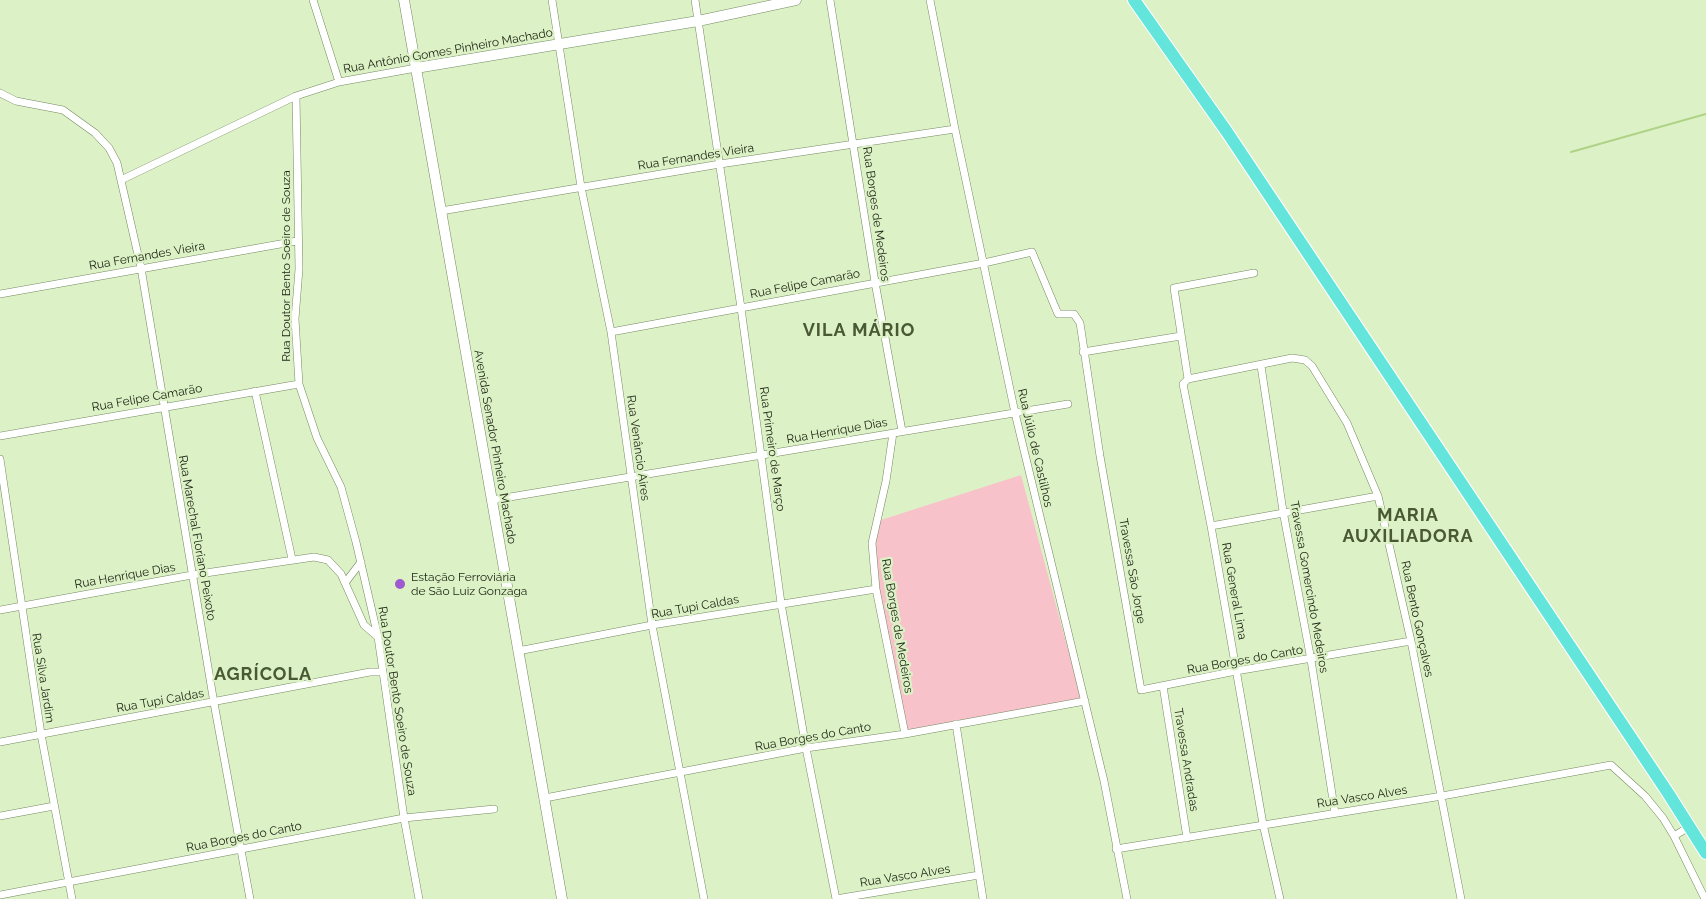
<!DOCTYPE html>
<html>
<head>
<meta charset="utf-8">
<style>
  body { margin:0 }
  canvas { display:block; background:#dcf2c6 }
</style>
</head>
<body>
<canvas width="1706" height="899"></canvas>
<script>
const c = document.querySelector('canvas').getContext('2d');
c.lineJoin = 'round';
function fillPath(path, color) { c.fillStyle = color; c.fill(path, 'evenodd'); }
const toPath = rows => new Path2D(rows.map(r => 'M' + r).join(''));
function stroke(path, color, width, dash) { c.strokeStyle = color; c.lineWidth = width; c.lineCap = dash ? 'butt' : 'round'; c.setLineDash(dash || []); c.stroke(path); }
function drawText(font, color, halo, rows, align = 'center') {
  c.font = font + ' Raleway,sans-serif'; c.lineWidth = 4.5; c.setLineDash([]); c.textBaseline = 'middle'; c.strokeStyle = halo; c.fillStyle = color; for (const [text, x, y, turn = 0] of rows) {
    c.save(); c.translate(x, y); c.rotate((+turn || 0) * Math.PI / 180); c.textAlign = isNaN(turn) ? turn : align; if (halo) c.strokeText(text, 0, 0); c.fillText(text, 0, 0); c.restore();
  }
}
fillPath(toPath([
  [1021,475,1081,698,906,732,877,588,873,542,881,520]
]), '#f8c2ca');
stroke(toPath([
  [1571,152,1706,114]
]), '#afd287', 2);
const street = toPath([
  [313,0,339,82],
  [552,0,581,187,611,332,652,625,704,899],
  [695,0,741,308,781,603,806,748,836,899],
  [830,0,875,282,902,431],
  [930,0,955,129,1015,413,1104,781,1127,899],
  [0,93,16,101,63,110,95,133,109,148,117,163,141,268,214,703,250,899],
  [296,96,299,269,295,319,299,384,317,438,341,487,356,542,378,637,404,818,419,899],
  [121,180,296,96,339,82,416,68],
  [441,211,720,164,955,129],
  [0,294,297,241],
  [611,332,984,263,1032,252,1058,314,1074,314,1080,323,1100,456,1141,690,1236,671,1411,641],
  [1083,352,1181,336],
  [1261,366,1283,511,1311,660,1335,813],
  [1188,379,1292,358,1305,360,1312,366,1347,423,1378,496,1411,641,1461,899],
  [1188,379,1183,384,1211,526,1263,824,1280,899],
  [1188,379,1174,288,1254,273],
  [255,391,292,559],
  [893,433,886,481,872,543,876,589,905,734],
  [0,436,299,384],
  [0,459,41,734,72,899],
  [492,500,1068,404],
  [1211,526,1378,496],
  [345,583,361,562],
  [0,610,192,575,314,557,328,560,341,574,364,625,378,637],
  [518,651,652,625,876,589],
  [1163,686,1187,838],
  [956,724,983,899],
  [0,742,370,672,383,672],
  [545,798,806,748,905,734,1085,701],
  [0,816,54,806],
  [1689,827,1674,836,1705,899],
  [1116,849,1442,796,1611,765,1645,796,1663,818,1674,836],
  [0,895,404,818,494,809],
  [836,899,979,875]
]);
const secondary = toPath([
  [404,0,562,899],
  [416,68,698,21,796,0]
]);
const highway = toPath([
  [1134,0,1227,132,1668,793,1706,853]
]);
stroke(street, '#768961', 8);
stroke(secondary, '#768961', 11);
stroke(highway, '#fff', 14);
stroke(street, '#fff', 7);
stroke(secondary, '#fff', 10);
stroke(highway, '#64e5dc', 12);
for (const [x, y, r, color] of [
  [400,584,6,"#9e5acf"]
]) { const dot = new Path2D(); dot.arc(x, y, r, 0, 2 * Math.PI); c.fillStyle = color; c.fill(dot); stroke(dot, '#dcf2c6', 2); }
drawText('12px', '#1b2313', '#dcf2c6', [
  ["Rua Antônio Gomes Pinheiro Machado",448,51,-10],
  ["Rua Fernandes Vieira",696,157,-9],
  ["Rua Borges de Medeiros",876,214,82],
  ["Rua Fernandes Vieira",147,256,-10],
  ["Rua Doutor Bento Soeiro de Souza",286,266,-90],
  ["Rua Felipe Camarão",805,284,-11],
  ["Rua Felipe Camarão",147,398,-10],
  ["Rua Henrique Dias",837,431,-10],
  ["Avenida Senador Pinheiro Machado",495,447,80],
  ["Rua Venâncio Aires",638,448,82],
  ["Rua Júlio de Castilhos",1035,448,77],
  ["Rua Primeiro de Março",772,449,82],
  ["Rua Marechal Floriano Peixoto",197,538,80],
  ["Travessa São Jorge",1132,571,80],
  ["Rua Henrique Dias",125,576,-10],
  ["Travessa Gomercindo Medeiros",1309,587,80],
  ["Rua General Lima",1234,591,80],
  ["Rua Tupi Caldas",695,607,-10],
  ["Rua Bento Gonçalves",1417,619,78],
  ["Rua Borges de Medeiros",897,626,80],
  ["Rua Borges do Canto",1245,660,-10],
  ["Rua Silva Jardim",43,678,81],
  ["Rua Tupi Caldas",160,701,-10],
  ["Rua Doutor Bento Soeiro de Souza",397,701,81],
  ["Rua Borges do Canto",813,737,-10],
  ["Travessa Andradas",1186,760,81],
  ["Rua Vasco Alves",1362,797,-9],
  ["Rua Borges do Canto",244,837,-11],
  ["Rua Vasco Alves",905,876,-9]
]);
drawText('12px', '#1b2313', '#dcf2c6', [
  ["Estação Ferroviária",411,577],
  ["de São Luiz Gonzaga",411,591]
], 'left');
c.letterSpacing = '1px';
drawText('bold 18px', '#485934', '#dcf2c6', [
  ["VILA MÁRIO",859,331],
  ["MARIA",1408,516],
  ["AUXILIADORA",1408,537],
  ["AGRÍCOLA",263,675]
]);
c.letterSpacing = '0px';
</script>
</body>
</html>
